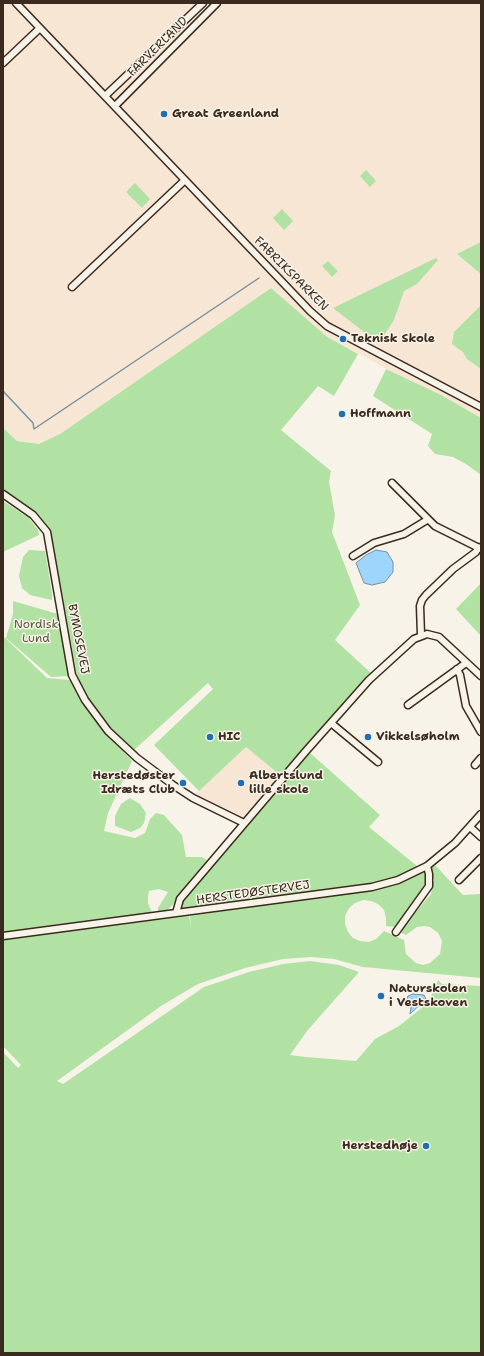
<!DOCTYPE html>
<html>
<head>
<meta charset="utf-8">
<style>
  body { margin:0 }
  #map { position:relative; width:484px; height:1356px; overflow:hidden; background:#f7f3e8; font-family:"Shantell Sans",sans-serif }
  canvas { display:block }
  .frame { position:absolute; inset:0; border:4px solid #3b2a1e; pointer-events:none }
</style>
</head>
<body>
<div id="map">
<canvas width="484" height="1356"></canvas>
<div class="frame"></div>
</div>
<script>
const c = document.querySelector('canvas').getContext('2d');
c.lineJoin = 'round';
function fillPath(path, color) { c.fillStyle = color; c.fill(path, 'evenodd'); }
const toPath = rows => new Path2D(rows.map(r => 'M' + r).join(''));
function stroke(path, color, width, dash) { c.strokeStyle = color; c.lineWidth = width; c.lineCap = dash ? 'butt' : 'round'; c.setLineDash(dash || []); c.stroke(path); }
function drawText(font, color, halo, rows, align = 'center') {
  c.font = font + ' "Shantell Sans",sans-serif'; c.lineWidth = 3; c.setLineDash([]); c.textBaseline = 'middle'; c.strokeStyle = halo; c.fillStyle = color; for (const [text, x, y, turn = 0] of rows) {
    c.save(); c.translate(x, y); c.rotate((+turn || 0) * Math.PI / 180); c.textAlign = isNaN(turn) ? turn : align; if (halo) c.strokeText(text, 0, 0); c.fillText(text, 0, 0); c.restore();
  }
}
fillPath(toPath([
  [3,3,481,3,481,421,318,331,271,288,60,434,39,444,17,441,3,428],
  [246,747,280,775,244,817,195,794]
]), '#f7e6d4');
fillPath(toPath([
  [366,170,376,181,370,187,360,176],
  [135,183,150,199,142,208,126,192],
  [282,209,293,221,284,230,273,218],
  [481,242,481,274,457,254],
  [436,258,438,260,417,284,404,291,394,320,381,340,368,335,333,308],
  [328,261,338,271,332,277,322,266],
  [271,288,326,336,358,354,334,396,318,386,281,430,331,471,329,482,335,515,332,532,360,605,335,640,371,673,280,775,246,747,199,791,154,745,213,689,208,683,134,750,130,749,110,728,87,699,77,675,51,533,3,495,3,428,17,441,39,444,60,434],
  [481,305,481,369,467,359,463,352,452,344,454,332],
  [386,369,441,395,481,418,481,475,466,464,453,457,435,454,428,446,432,434,373,396],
  [3,501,29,518,38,530,39,535,3,552],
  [29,550,45,551,52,593,52,600,30,595,22,588,19,576,23,557],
  [481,583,481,636,456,609],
  [13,601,58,614,69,676,51,677,6,638,13,614],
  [3,636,47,678,70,680,93,718,132,761,108,813,104,831,135,838,145,833,150,819,156,813,164,815,182,835,186,857,202,857,210,862,166,912,158,914,158,908,168,892,159,889,149,891,148,896,148,903,153,915,3,933],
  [309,752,380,815,369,827,417,866,398,877,371,884,189,909,183,908,182,902],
  [130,798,140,804,146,813,144,823,140,828,131,832,115,826,115,816,121,804],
  [430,866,436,866,463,895,481,894,481,978,363,967,334,959,312,957,283,959,245,968,198,984,161,1006,57,1081,63,1084,204,987,249,972,283,964,310,961,339,965,359,972,307,1031,290,1055,306,1057,356,1061,375,1039,399,1026,429,1002,438,980,442,984,481,986,481,1353,3,1353,3,1052,18,1068,21,1065,3,1046,3,939,189,916,191,926,190,916,372,889,397,883,424,871,427,879,424,888,395,927,386,926,386,918,384,910,378,904,371,901,363,900,355,903,349,908,345,916,345,924,348,932,353,938,360,941,369,942,376,939,384,931,404,940,406,954,416,963,423,965,430,963,440,954,442,941,438,933,430,927,424,926,417,927,406,935,399,932,431,894,434,880]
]), '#b1e2a3');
const water = toPath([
  [376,550,387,552,393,562,393,572,385,582,372,585,364,583,356,563,366,555,376,550],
  [413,994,424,995,426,999,410,1014,411,1007,407,1000,408,996,413,994]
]);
fillPath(water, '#9dd5fd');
stroke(water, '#7691a4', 1);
stroke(toPath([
  [3,391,33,423,34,429,259,278]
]), '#7691a4', 1.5);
const minor = toPath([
  [16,3,310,311,327,326,481,407],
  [3,63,40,28],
  [105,96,203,3],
  [115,106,217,3],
  [72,287,185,180],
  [392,483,435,526,481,549],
  [3,494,33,515,47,532,72,675,85,700,108,731,137,758,173,785,193,798,244,823],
  [353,556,374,543,404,534,427,520],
  [421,635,420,606,422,600,426,595,453,569,476,552,478,547],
  [457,669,460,675,466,706,481,732],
  [408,705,466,663],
  [331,723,378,762],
  [475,765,481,758],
  [470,827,481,837],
  [459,880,481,858],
  [176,913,180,899,306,751,369,680,414,639,427,634,439,637,481,676],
  [396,932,429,886,429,874,427,866],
  [3,936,372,887,398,880,427,866,455,843,481,814]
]);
stroke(minor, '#3b2a1e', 9);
stroke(minor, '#f7f3e8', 6);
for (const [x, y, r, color] of [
  [164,114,4,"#1f6fb2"],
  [343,339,4,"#1f6fb2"],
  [342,414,4,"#1f6fb2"],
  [210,737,4,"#1f6fb2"],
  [368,737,4,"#1f6fb2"],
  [183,783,4,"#1f6fb2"],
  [241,783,4,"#1f6fb2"],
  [381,996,4,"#1f6fb2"],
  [426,1146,4,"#1f6fb2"]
]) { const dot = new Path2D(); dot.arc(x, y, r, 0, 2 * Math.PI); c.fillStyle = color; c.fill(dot); stroke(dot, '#f7f3e8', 1.5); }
drawText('12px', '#3b2a1e', '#f7f3e8', [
  ["FARVERLAND",158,47,-45],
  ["FABRIKSPARKEN",291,274,45],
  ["BYMOSEVEJ",78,639,79],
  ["HERSTEDØSTERVEJ",253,893,-8]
]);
drawText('bold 12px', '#3b2a1e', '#f7f3e8', [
  ["Great Greenland",172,114],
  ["Teknisk Skole",351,339],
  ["Hoffmann",350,414],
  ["HIC",218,737],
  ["Vikkelsøholm",376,737],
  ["Herstedøster",175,776,"right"],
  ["Idræts Club",175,790,"right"],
  ["Albertslund",249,776],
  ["lille skole",249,790],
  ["Naturskolen",389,989],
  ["i Vestskoven",389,1003],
  ["Herstedhøje",418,1146,"right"]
], 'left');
drawText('12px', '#58583f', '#f7f3e8', [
  ["Nordisk",36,625],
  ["Lund",36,639]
]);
</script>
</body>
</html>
